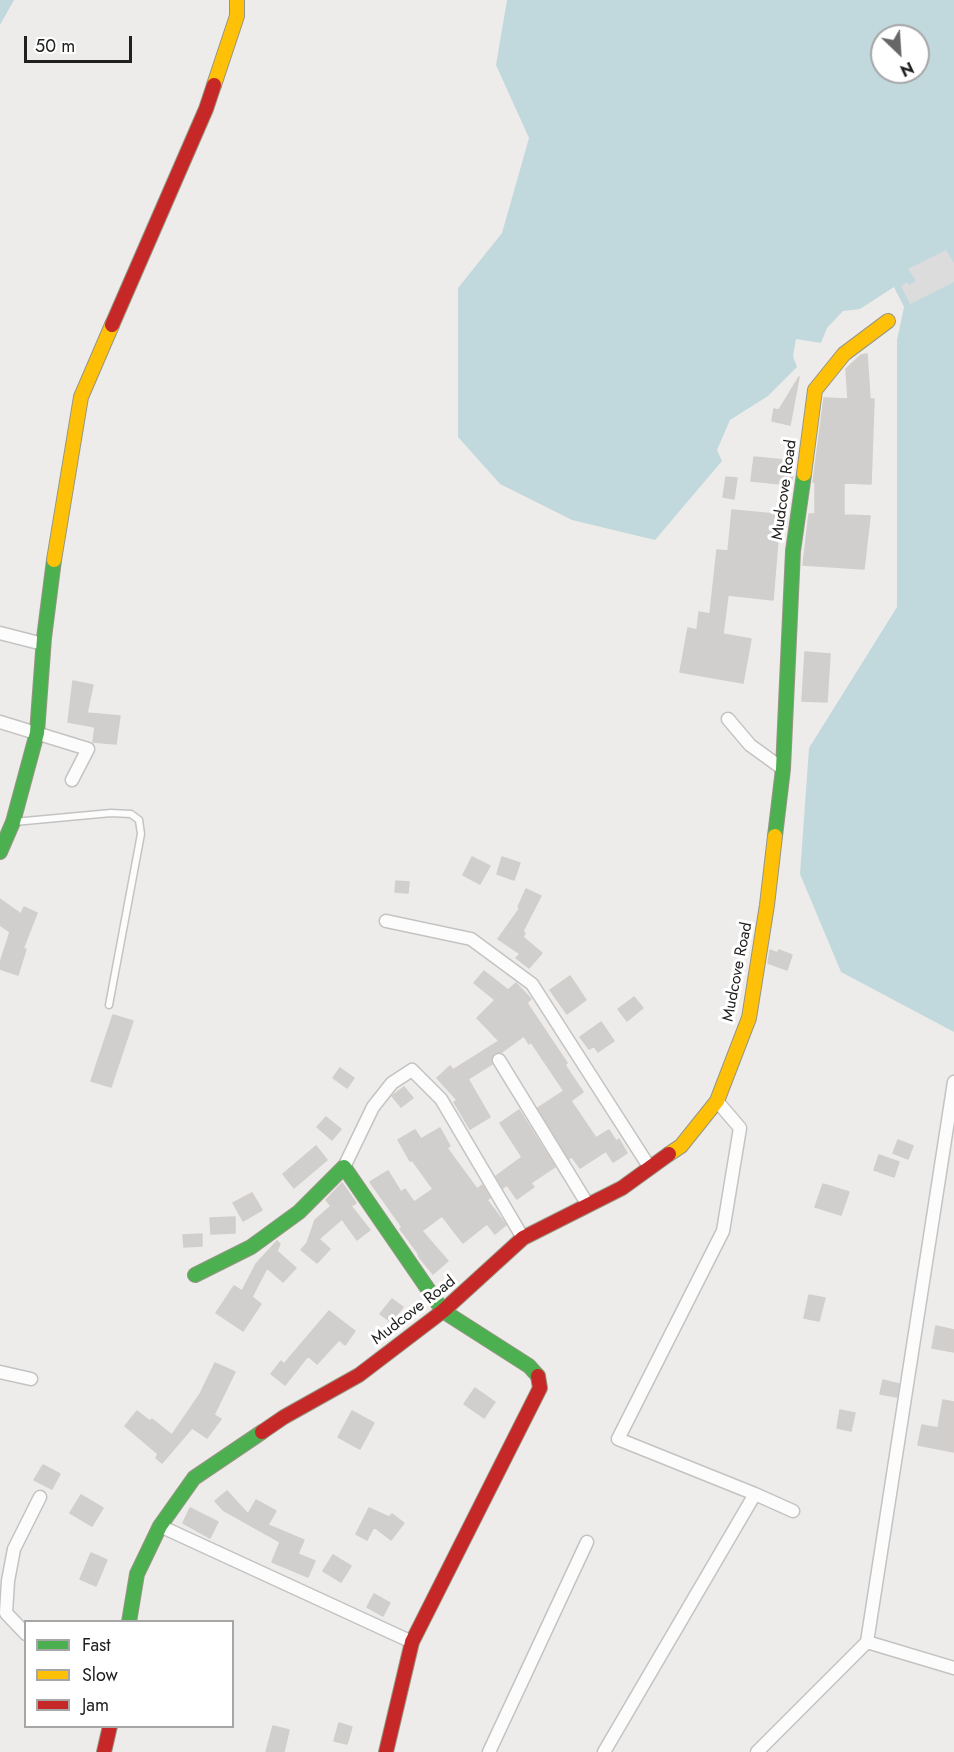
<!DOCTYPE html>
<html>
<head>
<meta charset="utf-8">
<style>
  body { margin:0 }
  #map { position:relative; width:954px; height:1752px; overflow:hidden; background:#eeecea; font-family:Jost,sans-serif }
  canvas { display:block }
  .legend { position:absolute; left:24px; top:1620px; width:210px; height:108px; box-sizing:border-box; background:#fff; border:2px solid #a6a6a6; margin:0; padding:8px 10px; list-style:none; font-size:18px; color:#202020 }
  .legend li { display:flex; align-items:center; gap:12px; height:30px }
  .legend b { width:30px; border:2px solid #a6a6a6 }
  .north { position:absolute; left:870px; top:24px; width:60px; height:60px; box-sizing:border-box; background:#fff; border:2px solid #a6a6a6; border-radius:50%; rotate:155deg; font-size:16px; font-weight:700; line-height:24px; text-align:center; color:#202020 }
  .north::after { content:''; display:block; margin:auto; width:21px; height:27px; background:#686767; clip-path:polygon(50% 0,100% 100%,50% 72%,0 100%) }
  .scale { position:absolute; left:24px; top:36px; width:108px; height:27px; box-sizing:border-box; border:3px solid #202020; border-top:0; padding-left:8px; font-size:18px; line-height:21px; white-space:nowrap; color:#202020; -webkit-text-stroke:4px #fff; paint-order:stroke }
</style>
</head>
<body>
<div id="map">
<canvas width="954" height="1752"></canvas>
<ul class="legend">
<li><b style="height:8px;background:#4caf50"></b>Fast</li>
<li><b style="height:8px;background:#ffc107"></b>Slow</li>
<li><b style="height:8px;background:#c62828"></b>Jam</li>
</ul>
<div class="north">N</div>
<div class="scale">50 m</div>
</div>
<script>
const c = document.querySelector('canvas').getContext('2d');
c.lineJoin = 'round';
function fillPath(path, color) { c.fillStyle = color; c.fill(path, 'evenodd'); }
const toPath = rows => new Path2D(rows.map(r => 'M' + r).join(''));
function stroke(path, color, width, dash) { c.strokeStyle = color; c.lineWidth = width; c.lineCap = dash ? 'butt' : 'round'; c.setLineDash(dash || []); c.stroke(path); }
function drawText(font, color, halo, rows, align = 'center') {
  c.font = font + ' Jost,sans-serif'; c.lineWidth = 6; c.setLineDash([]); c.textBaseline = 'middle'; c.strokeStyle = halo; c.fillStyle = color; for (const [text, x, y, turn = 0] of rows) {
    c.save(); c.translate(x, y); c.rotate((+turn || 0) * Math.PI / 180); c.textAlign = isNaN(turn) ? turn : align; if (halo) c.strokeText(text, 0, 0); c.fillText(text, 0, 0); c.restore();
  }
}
fillPath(toPath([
  [0,0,14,0,0,25],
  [507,0,954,0,954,1032,841,972,800,874,809,748,897,607,897,340,904,307,894,287,860,309,843,311,827,328,821,343,796,339,793,356,797,367,768,396,730,420,717,450,722,461,655,540,572,520,500,484,458,437,458,288,502,233,529,138,496,65],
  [882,36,918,36,918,72,882,72]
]), '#c1d9dd');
fillPath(toPath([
  [946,250,954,263,954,282,910,304,901,286,907,282,909,285,916,281,908,269]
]), '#dddcdc');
const building = toPath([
  [867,354,870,399,874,399,871,484,844,483,844,515,870,516,864,569,803,565,809,514,815,514,815,482,813,482,824,398,848,399,846,369,861,355,867,354],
  [799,377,790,425,772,421,774,409,779,410,799,377],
  [754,457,795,461,791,485,751,481,754,457],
  [726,477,737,478,734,499,723,497,726,477],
  [732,510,785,515,785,513,788,513,786,528,779,527,773,600,728,595,723,634,751,639,743,683,680,672,688,628,697,630,699,612,710,614,717,550,728,551,732,510],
  [805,652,830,654,827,702,802,701,805,652],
  [73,681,93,685,87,713,120,716,116,744,93,742,95,727,68,722,73,681],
  [472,857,490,866,480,884,463,875,472,857],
  [502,857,520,863,514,880,497,874,502,857],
  [396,881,409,882,408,893,395,892,396,881],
  [526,889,541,896,523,931,525,933,523,937,542,953,529,968,516,958,520,954,498,939,520,908,518,907,526,889],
  [0,899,21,914,24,907,37,913,23,949,26,949,18,975,0,969,0,963,10,932,0,925,0,899],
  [770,950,777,953,779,950,792,955,787,970,768,963,770,950],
  [484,971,508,990,516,983,531,999,527,1003,567,1063,565,1065,583,1092,571,1101,596,1138,609,1130,616,1141,619,1139,627,1153,613,1162,606,1151,580,1168,572,1157,569,1159,538,1108,564,1091,531,1042,529,1044,524,1036,502,1052,494,1053,491,1060,492,1064,468,1079,490,1117,470,1129,454,1102,457,1100,437,1078,450,1066,453,1070,499,1041,477,1018,495,1000,474,983,484,971],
  [570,976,586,1000,567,1014,550,990,570,976],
  [634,997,643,1008,627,1021,618,1009,634,997],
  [113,1015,133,1021,111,1087,91,1081,113,1015],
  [601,1022,614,1041,598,1052,594,1046,589,1049,580,1037,601,1022],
  [340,1068,354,1078,347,1088,333,1078,340,1068],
  [404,1087,413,1098,401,1107,392,1096,404,1087],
  [519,1110,555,1167,531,1183,534,1187,517,1199,507,1185,503,1188,496,1176,522,1157,500,1123,519,1110],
  [326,1117,341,1129,332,1140,317,1127,326,1117],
  [440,1128,450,1146,447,1148,477,1189,482,1185,490,1198,487,1200,506,1225,495,1234,487,1224,463,1243,442,1216,422,1231,448,1261,433,1274,419,1257,418,1253,400,1229,402,1227,370,1182,388,1171,401,1192,405,1189,414,1202,433,1189,412,1160,410,1161,398,1140,415,1130,421,1139,440,1128],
  [898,1140,913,1146,908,1159,893,1153,898,1140],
  [316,1146,327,1160,294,1188,283,1174,316,1146],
  [879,1155,899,1162,894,1177,874,1170,879,1155],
  [342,1183,356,1203,351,1206,370,1230,357,1240,342,1219,319,1239,330,1249,317,1263,301,1250,307,1243,315,1220,331,1206,326,1200,342,1183],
  [823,1184,849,1192,841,1215,815,1207,823,1184],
  [252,1193,262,1210,243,1221,233,1203,252,1193],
  [235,1217,235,1233,211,1234,210,1218,235,1217],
  [202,1234,202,1246,184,1247,183,1235,202,1234],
  [277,1241,280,1244,277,1251,296,1268,283,1282,267,1268,252,1297,261,1304,243,1331,216,1313,234,1286,242,1291,256,1264,277,1241],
  [809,1295,825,1298,819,1321,804,1318,809,1295],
  [392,1299,403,1307,391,1322,380,1314,392,1299],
  [329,1311,355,1331,345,1345,339,1340,317,1364,308,1356,285,1385,271,1374,281,1361,284,1364,329,1311],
  [936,1326,954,1330,954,1352,932,1348,936,1326],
  [215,1363,235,1372,214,1415,221,1419,207,1438,192,1428,162,1463,156,1458,158,1454,125,1426,137,1411,150,1421,152,1419,172,1435,200,1394,215,1363],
  [883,1380,899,1384,897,1397,880,1394,883,1380],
  [475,1388,495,1402,484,1418,464,1404,475,1388],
  [943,1400,954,1402,954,1452,918,1445,922,1425,938,1428,943,1400],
  [840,1410,855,1413,851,1431,837,1428,840,1410],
  [352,1411,374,1423,360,1449,338,1437,352,1411],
  [43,1465,60,1474,52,1489,34,1480,43,1465],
  [227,1491,248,1514,256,1500,276,1511,268,1525,304,1540,298,1554,315,1561,308,1577,272,1562,280,1542,223,1510,215,1501,227,1491],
  [81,1495,103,1508,92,1526,70,1513,81,1495],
  [190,1508,218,1522,210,1538,183,1523,190,1508],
  [369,1508,389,1517,392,1514,404,1523,391,1540,374,1527,367,1540,356,1534,369,1508],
  [91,1553,107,1560,96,1586,80,1579,91,1553],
  [333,1555,351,1566,341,1582,323,1571,333,1555],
  [374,1594,390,1603,383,1616,367,1607,374,1594],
  [339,1723,352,1727,347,1744,334,1741,339,1723],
  [273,1726,289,1730,284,1752,266,1752,273,1726]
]);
fillPath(building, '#d1cfcd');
stroke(building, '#d1cecc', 1.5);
const lane = toPath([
  [14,822,111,813,131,814,139,820,141,834,109,1005]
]);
const street = toPath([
  [0,633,43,644],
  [728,719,750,745,783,769],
  [0,722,88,749,72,780],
  [386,921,471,939,532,984,650,1168],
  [499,1060,588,1205],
  [717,1101,740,1128,723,1231,618,1439,755,1494,793,1511],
  [344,1167,373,1107,392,1083,412,1070,441,1099,523,1238],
  [0,1372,31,1379],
  [160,1526,412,1642],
  [26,1634,6,1613,8,1581,14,1549,40,1497],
  [867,1642,954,1668],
  [489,1752,587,1542],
  [604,1752,755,1494],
  [757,1752,867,1642,954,1082]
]);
const fast = toPath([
  [775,836,783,769,793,551,804,474],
  [0,852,13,822,37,733,44,638,54,560],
  [195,1275,251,1247,299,1212,344,1167,443,1311,529,1366,538,1376],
  [129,1622,137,1574,160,1526,194,1478,262,1432]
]);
const slow = toPath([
  [214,85,237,16,237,0],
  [804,474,815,390,844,354,888,321],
  [54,560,81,397,112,325],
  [669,1154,681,1146,717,1101,749,1018,767,905,775,836]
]);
const jam = toPath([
  [112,325,206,109,214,85],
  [262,1432,284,1417,359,1375,443,1311,523,1238,622,1188,669,1154],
  [104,1752,110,1726],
  [386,1752,412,1642,540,1388,538,1376]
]);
stroke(lane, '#c4c3c2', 9);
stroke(street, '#c4c3c2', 15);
stroke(fast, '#969684', 16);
stroke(slow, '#969684', 16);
stroke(jam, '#969684', 16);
stroke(lane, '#fcfcfc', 6);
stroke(street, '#fcfcfc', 12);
stroke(fast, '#4caf50', 14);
stroke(slow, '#ffc107', 14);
stroke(jam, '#c62828', 14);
drawText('16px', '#202020', '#fff', [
  ["Mudcove Road",785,490,-82],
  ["Mudcove Road",738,972,-79],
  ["Mudcove Road",414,1311,-38]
]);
</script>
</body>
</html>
